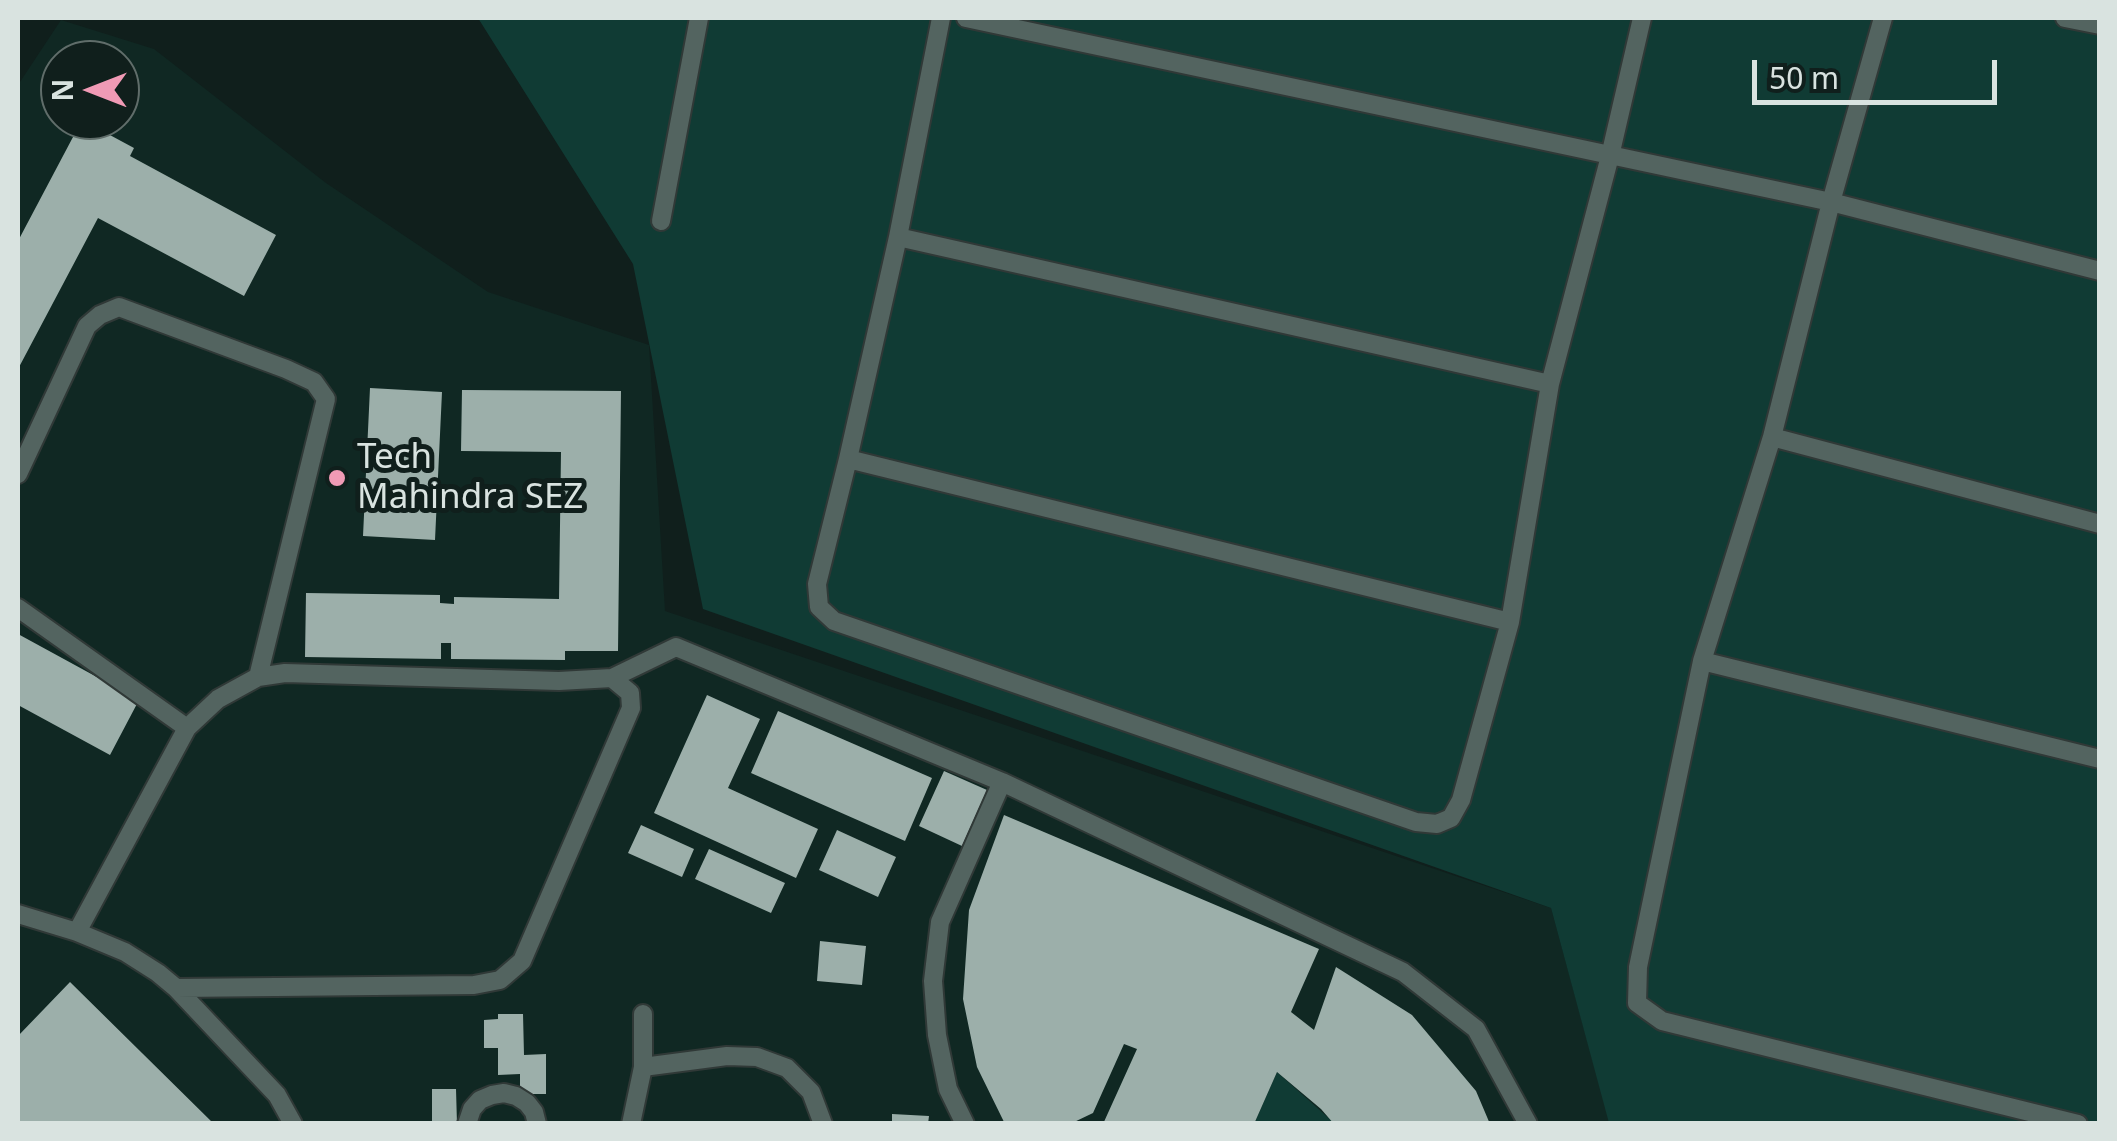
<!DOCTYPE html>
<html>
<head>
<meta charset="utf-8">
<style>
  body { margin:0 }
  #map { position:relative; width:2117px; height:1141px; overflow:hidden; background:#101f1c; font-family:"Noto Sans",sans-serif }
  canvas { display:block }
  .frame { position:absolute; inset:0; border:20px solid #d9e3e0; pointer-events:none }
  .north { position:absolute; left:40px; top:40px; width:100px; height:100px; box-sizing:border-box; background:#101f1c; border:2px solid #606d6a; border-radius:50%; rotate:270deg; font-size:28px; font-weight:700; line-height:40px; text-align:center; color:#d9e3e0 }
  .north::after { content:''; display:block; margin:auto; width:35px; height:45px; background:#f09ab5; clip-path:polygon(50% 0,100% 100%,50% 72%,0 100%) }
  .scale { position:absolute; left:1752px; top:60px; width:245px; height:45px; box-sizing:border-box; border:5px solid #d9e3e0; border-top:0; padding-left:12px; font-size:30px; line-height:35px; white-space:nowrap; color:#d9e3e0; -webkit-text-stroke:8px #101f1c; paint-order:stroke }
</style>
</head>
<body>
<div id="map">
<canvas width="2117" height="1141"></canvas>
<div class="frame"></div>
<div class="north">N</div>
<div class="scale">50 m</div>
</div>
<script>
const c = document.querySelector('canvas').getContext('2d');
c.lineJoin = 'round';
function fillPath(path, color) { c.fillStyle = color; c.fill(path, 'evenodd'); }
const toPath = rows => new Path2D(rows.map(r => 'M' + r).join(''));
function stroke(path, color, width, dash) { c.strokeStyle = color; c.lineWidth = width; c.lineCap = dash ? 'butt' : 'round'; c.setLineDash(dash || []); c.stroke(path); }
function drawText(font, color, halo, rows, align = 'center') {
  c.font = font + ' "Noto Sans",sans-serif'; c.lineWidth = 10; c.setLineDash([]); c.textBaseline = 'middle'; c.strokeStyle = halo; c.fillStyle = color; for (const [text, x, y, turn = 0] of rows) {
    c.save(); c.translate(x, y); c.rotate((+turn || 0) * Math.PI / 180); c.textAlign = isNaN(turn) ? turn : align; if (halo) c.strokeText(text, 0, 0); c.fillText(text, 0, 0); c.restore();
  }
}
fillPath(toPath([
  [61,20,154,49,326,183,488,292,649,345,665,611,1551,908,1610,1123,18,1124,18,85],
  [60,60,120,60,120,120,60,120]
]), '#102823');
fillPath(toPath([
  [478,18,2099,18,2099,1123,1609,1123,1551,908,703,609,633,264],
  [1277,1072,1334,1123,1254,1124]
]), '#103b34');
fillPath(toPath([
  [82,120,134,148,130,156,276,235,244,296,98,218,18,369,18,241],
  [370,388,442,392,435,540,363,536],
  [462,390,621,391,618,651,565,651,565,660,451,659,451,643,441,643,441,659,305,657,306,593,440,595,440,603,454,604,454,597,559,599,561,452,461,451],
  [18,634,139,700,110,755,18,705],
  [707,695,760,719,728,788,818,829,796,878,654,813],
  [778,711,932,778,905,841,751,773],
  [944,771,987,790,962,846,919,826],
  [1004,815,1319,949,1291,1012,1314,1030,1336,967,1412,1015,1476,1091,1490,1124,1334,1124,1321,1109,1277,1072,1254,1124,1103,1124,1137,1049,1124,1044,1093,1113,1070,1124,1005,1124,977,1067,963,999,969,910],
  [641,825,694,849,682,877,628,853],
  [837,830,896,857,878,897,819,870],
  [709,849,785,883,771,913,695,879],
  [820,941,866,946,862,985,817,981],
  [70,982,214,1124,18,1124,18,1036],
  [498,1014,523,1014,524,1055,546,1054,546,1094,520,1094,520,1074,498,1075,498,1048,484,1048,484,1020,498,1019],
  [432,1089,456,1089,457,1124,432,1124],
  [892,1114,929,1116,928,1124,892,1124]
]), '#9cafaa');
const service = toPath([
  [941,18,898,237,848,459,817,584,819,607,834,621,1416,822,1437,824,1451,818,1461,800,1510,622,1550,384,1610,156,1642,18],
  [966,18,1831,202,2100,271],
  [1883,18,1831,202,1772,437,1702,661,1638,967,1637,1003,1662,1021,2078,1124],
  [2065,18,2100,25],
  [661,221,699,18],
  [898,237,1550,384],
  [1772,437,2100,524],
  [848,459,1510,622],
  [18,474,87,326,100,315,119,307,286,369,314,382,326,399,258,677],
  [18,608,187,728],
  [1702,661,2100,759],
  [18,914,77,932,125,952,158,973,176,988,277,1095,293,1124],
  [77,932,187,728,218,699,258,677,285,673,559,681,612,678,676,647,1002,782,1403,972,1476,1029,1528,1124],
  [176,988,474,985,500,980,522,961,631,708,630,693,612,678],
  [643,1067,727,1056,757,1057,787,1068,811,1092,823,1124],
  [467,1124,472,1109,480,1100,492,1095,504,1093,516,1096,527,1103,534,1112,537,1124],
  [631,1124,643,1067,643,1014],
  [965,1124,948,1089,937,1035,933,981,940,922,1002,782]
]);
stroke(service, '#303937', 22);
stroke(service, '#536460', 18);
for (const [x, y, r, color] of [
  [337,478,10,"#f09ab5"]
]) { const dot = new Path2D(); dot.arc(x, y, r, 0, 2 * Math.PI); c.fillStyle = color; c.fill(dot); stroke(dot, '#101f1c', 4); }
drawText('35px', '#d9e3e0', '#101f1c', [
  ["Tech",357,458],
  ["Mahindra SEZ",357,498]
], 'left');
</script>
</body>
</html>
